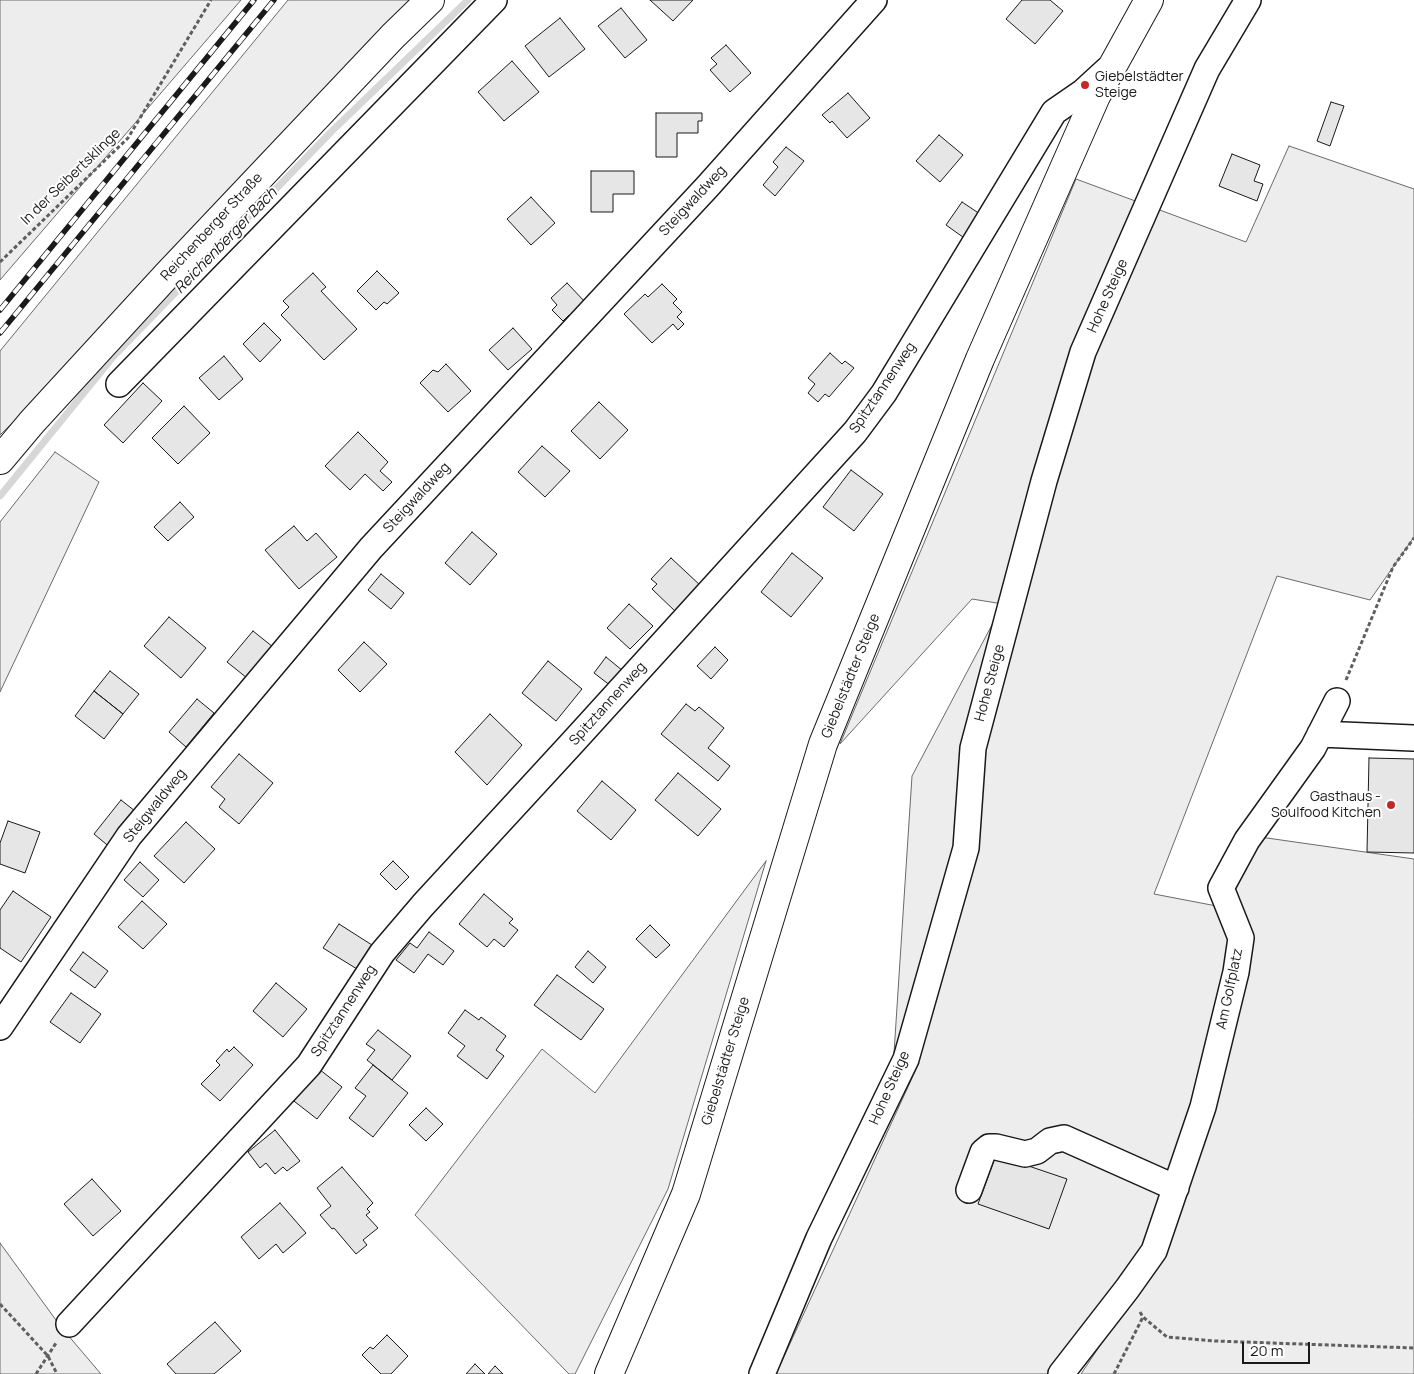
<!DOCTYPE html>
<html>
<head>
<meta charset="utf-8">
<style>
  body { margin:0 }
  #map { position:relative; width:1414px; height:1374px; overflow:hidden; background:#fff; font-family:Manrope,sans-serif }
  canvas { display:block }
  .scale { position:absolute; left:1242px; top:1342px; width:68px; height:22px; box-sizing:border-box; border:2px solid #1a1a1a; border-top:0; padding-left:6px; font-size:15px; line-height:18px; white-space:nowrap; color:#1a1a1a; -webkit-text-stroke:4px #fff; paint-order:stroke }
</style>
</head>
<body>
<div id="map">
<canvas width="1414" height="1374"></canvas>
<div class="scale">20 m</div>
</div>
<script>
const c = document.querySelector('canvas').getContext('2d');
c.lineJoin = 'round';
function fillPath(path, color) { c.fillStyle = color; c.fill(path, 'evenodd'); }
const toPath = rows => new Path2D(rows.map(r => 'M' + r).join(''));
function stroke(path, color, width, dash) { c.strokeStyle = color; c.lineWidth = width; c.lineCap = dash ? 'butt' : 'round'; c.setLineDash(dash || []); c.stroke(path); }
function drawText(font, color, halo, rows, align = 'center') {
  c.font = font + ' Manrope,sans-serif'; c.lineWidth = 4; c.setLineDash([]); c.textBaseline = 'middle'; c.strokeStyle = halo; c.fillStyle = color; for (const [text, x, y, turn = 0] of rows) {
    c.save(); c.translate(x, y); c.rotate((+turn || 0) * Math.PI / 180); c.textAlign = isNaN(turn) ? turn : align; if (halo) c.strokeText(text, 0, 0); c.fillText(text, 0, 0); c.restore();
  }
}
const built = toPath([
  [0,0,241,0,0,280,0,0],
  [288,0,444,0,0,435,0,351,288,0],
  [1289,146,1414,189,1414,537,1370,600,1277,576,1154,894,1227,908,1260,837,1414,859,1414,1374,1081,1374,1103,1341,1078,1335,1049,1374,776,1374,919,1063,894,1053,912,776,1003,604,972,599,840,744,1076,179,1246,242,1289,146],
  [55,452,99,482,0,692,0,522,55,452],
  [766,861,668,1189,575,1374,569,1374,415,1215,542,1049,595,1093,766,861],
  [0,1243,61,1327,101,1374,0,1374,0,1243]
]);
fillPath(built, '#ededed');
stroke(built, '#6a6a6a', 1);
stroke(toPath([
  [0,496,113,357,332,131,468,0]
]), '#d7d7d7', 7);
const building = toPath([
  [650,0,693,0,673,21,650,0],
  [1022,0,1050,0,1063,11,1035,44,1006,19,1022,0],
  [621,8,647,40,625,58,598,26,621,8],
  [560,18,585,49,549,77,525,46,560,18],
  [726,45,751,73,730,92,710,70,717,64,711,58,726,45],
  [512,61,539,92,504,121,478,92,512,61],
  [848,93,870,118,847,138,832,121,830,123,822,115,848,93],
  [1331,102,1344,106,1330,146,1317,141,1331,102],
  [656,113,702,113,702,121,698,121,698,133,677,133,677,157,656,157,656,113],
  [939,135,963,155,940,182,916,161,939,135],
  [786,147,804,161,775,196,763,185,778,167,773,162,786,147],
  [1232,154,1260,165,1254,181,1263,184,1257,201,1219,186,1232,154],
  [591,171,634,171,634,194,613,194,613,212,591,212,591,171],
  [531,197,555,223,531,245,507,219,531,197],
  [962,202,983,216,967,240,946,225,962,202],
  [377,271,399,293,387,304,384,302,376,310,357,291,377,271],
  [313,273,326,287,321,291,357,329,324,360,281,315,289,307,283,301,313,273],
  [567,283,586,303,571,317,569,315,563,321,552,310,557,305,551,298,567,283],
  [662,284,677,299,673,303,682,312,677,317,684,324,678,330,673,324,652,343,624,314,645,294,648,297,662,284],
  [264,323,281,340,260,362,243,344,264,323],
  [513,328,532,349,508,370,489,350,513,328],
  [830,353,842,364,845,361,854,368,829,397,825,394,818,402,808,393,815,384,808,378,830,353],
  [224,356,243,379,219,400,199,378,224,356],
  [446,364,471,391,448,412,420,383,433,370,438,372,446,364],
  [143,383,162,401,123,443,104,425,143,383],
  [599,402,628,430,600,459,571,431,599,402],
  [184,406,210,433,178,464,152,438,184,406],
  [358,432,388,462,380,471,392,482,383,491,365,474,350,490,325,466,358,432],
  [542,446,570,471,545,497,518,472,542,446],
  [851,470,883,494,854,531,823,507,851,470],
  [180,502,194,517,168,541,154,527,180,502],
  [294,526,307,541,316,533,337,557,299,589,265,550,294,526],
  [472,532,497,554,470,585,445,563,472,532],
  [792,553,823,578,791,617,761,592,792,553],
  [671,558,701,586,677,613,652,589,657,584,651,579,671,558],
  [381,574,404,593,391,609,368,590,381,574],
  [629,604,653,626,630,649,607,628,629,604],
  [169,617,206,648,181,678,144,646,169,617],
  [253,631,273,647,247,678,227,662,253,631],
  [364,642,387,664,360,692,338,670,364,642],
  [715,647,728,660,711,679,697,666,715,647],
  [606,657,623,671,611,686,594,673,606,657],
  [548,661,582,689,556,721,522,693,548,661],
  [110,671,139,694,123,714,94,691,110,671],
  [94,691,123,714,104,739,75,716,94,691],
  [197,699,214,713,186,747,169,732,197,699],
  [686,704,695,711,699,707,724,728,708,748,730,766,718,781,661,734,686,704],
  [490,714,522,745,487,785,455,752,490,714],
  [239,754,273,783,239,824,219,807,225,799,211,787,239,754],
  [1369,758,1414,759,1414,853,1367,852,1369,758],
  [678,773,721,809,698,836,655,800,678,773],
  [602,781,636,810,611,840,577,811,602,781],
  [121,800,140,815,112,849,94,834,121,800],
  [8,821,40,832,25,873,0,864,0,843,8,821],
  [186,822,215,849,184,883,154,856,186,822],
  [393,861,409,877,396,890,380,874,393,861],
  [140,862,159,880,143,897,124,880,140,862],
  [13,891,51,917,21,962,0,948,0,910,13,891],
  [484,894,513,919,509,923,518,930,504,947,494,939,487,947,459,924,484,894],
  [142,901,167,924,143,949,118,927,142,901],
  [339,924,372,945,357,969,323,948,339,924],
  [650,925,670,945,656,958,636,939,650,925],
  [429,932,454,951,443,965,428,954,414,973,396,960,410,943,417,948,429,932],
  [588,951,606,967,593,983,575,967,588,951],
  [83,952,108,971,95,988,70,970,83,952],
  [557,975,604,1009,581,1040,534,1005,557,975],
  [276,983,307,1009,283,1037,253,1011,276,983],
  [71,993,101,1014,80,1043,50,1022,71,993],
  [465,1010,479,1020,481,1017,506,1036,496,1050,504,1056,487,1079,457,1056,465,1046,448,1033,465,1010],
  [378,1030,411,1056,392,1080,367,1060,375,1050,366,1044,378,1030],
  [234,1047,253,1065,220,1101,201,1084,220,1065,216,1061,227,1049,229,1052,234,1047],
  [373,1065,408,1093,373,1137,349,1118,366,1096,355,1088,373,1065],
  [315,1066,342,1087,317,1119,290,1098,315,1066],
  [426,1108,443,1124,426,1141,409,1125,426,1108],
  [275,1130,300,1161,287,1171,283,1167,275,1174,266,1163,260,1168,248,1152,275,1130],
  [996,1155,1067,1179,1049,1229,978,1204,996,1155],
  [342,1167,373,1203,367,1209,370,1212,366,1215,378,1228,363,1240,367,1245,356,1254,334,1228,332,1229,320,1215,331,1206,317,1188,342,1167],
  [92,1179,121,1211,93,1236,64,1204,92,1179],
  [280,1203,306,1233,283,1253,276,1244,259,1259,241,1237,280,1203],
  [215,1322,241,1351,214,1374,176,1374,167,1364,215,1322],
  [387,1335,408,1356,391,1374,381,1374,362,1355,370,1347,373,1349,387,1335],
  [475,1364,485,1374,466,1374,475,1364],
  [495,1366,503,1374,488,1374,495,1366]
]);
fillPath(building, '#e6e6e6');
stroke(building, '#1a1a1a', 1);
const minor = toPath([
  [119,384,494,0],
  [1320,734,1413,738],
  [0,1027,129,836,371,548,708,186,874,0],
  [969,1190,983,1152,989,1147,996,1147,1025,1154,1037,1151,1050,1141,1064,1138,1176,1188],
  [69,1324,309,1065,382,953,423,905,574,741,855,432,884,393,1054,112,1083,92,1107,70],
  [762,1374,819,1238,906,1059,966,848,973,748,1044,481,1083,352,1207,69,1248,0],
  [1061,1374,1127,1289,1154,1251,1203,1107,1236,972,1241,938,1221,888,1247,840,1313,748,1337,701]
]);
const major = toPath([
  [0,460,32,422,167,275,393,36,430,0],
  [609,1374,686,1194,823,744,980,359,1096,96,1149,0]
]);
stroke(minor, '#1a1a1a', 28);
stroke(major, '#1a1a1a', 30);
stroke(toPath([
  [0,262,128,138,211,0],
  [1346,680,1393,567,1414,538],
  [0,1304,48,1356,57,1374],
  [1140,1312,1143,1317,1167,1337,1215,1341,1414,1348],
  [36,1374,56,1343],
  [1114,1374,1143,1317]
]), '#5f5f5f', 3, [4, 2.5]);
stroke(minor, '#fff', 25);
stroke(major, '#fff', 28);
const rail = toPath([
  [0,310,254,0],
  [0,333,274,0]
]);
stroke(rail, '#1a1a1a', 5.5);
stroke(rail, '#fff', 4, [11]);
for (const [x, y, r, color] of [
  [1085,85,5,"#c62828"],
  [1391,805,5,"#c62828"]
]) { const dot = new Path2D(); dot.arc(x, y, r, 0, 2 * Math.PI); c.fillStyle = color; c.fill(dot); stroke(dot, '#fff', 2); }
drawText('14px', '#1a1a1a', '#fff', [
  ["Giebelstädter",1095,77],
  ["Steige",1095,93],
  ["Gasthaus -",1381,797,"right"],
  ["Soulfood Kitchen",1381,813,"right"]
], 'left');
drawText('14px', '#1a1a1a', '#fff', [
  ["In der Seibertsklinge",71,177,-44],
  ["Steigwaldweg",693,201,-47],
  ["Reichenberger Straße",212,227,-47],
  ["Hohe Steige",1108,296,-66],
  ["Spitztannenweg",883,388,-56],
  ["Steigwaldweg",417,498,-47],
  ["Giebelstädter Steige",851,676,-68],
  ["Hohe Steige",990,683,-75],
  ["Spitztannenweg",608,704,-48],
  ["Steigwaldweg",155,806,-51],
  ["Am Golfplatz",1230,989,-78],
  ["Spitztannenweg",344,1011,-57],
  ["Giebelstädter Steige",726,1061,-73],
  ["Hohe Steige",890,1088,-66]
]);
drawText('italic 15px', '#1a1a1a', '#fff', [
  ["Reichenberger Bach",226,241,-46]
]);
</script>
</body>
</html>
